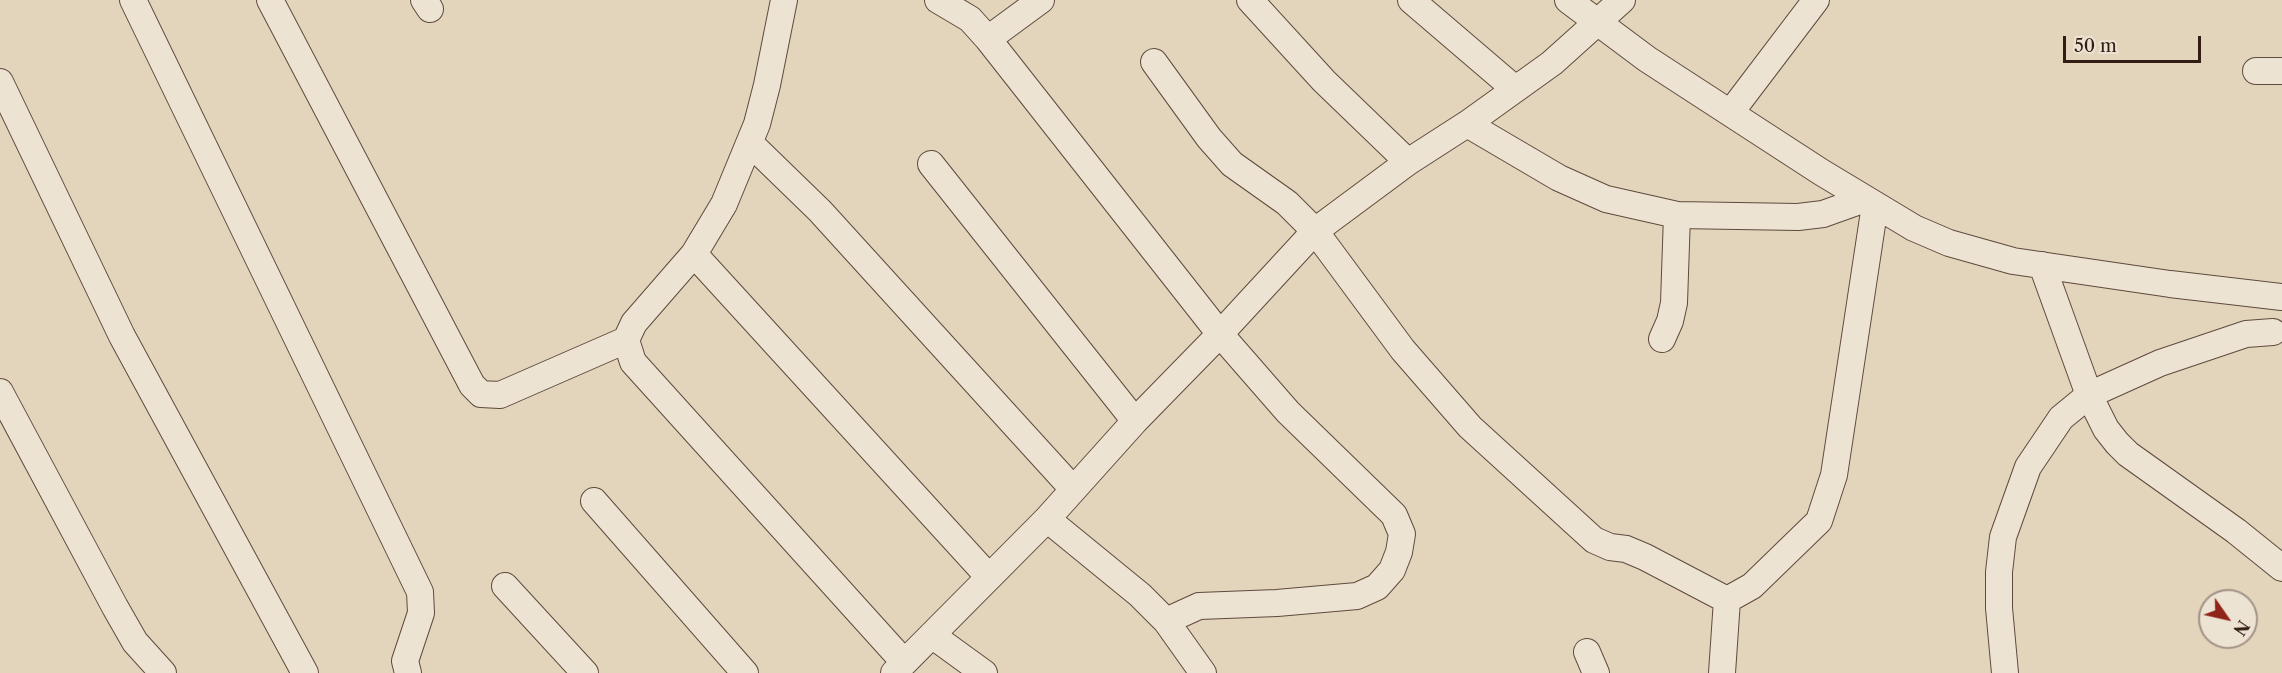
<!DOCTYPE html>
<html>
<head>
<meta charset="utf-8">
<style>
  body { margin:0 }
  #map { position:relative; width:2282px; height:673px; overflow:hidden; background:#e3d4bc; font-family:"Libre Caslon Text",serif }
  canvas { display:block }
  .north { position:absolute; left:2198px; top:589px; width:60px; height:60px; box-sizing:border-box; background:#ede3d3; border:2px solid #a39386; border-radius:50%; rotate:124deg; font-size:16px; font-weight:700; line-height:24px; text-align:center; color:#331c13 }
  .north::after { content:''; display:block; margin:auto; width:21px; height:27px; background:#8f2418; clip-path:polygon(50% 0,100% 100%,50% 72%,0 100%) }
  .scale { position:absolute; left:2063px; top:36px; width:138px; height:27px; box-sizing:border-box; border:3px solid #331c13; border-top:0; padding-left:8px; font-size:18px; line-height:21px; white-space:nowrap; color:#331c13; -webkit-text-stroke:4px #ede3d3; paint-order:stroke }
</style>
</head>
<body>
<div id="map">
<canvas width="2282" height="673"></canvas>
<div class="north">N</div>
<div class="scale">50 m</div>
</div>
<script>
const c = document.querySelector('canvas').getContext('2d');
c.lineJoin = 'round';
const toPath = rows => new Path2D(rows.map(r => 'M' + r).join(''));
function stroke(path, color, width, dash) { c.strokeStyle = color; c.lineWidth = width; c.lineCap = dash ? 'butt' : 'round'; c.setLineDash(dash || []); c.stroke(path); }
const minor = toPath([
  [133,0,420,592,421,613,405,661,408,673],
  [270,0,472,385,481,394,500,395,626,340],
  [424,0,430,9],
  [784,0,767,85,757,124,724,204,694,254,634,323,626,340,633,362,904,662],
  [938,0,970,19,988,39,1220,334,1288,412,1394,515,1402,534,1399,552,1392,570,1377,587,1357,596,1277,603,1199,606,1166,621],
  [1250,0,1324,81,1408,162],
  [1411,0,1515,89],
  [1568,0,1647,59,1821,172,1914,228,1949,243,2013,261,2170,284,2282,297],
  [988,39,1041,0],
  [1154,62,1209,138,1232,164,1287,203,1315,231,1403,350,1470,427,1594,540,1610,547,1626,549,1645,557,1727,600],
  [2256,71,2282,71],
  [0,82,122,336,305,673],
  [1731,112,1816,0],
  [1467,124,1559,178,1606,199,1677,215,1798,217,1823,214,1865,199],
  [751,144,820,211,1073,489],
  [931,164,1135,421],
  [694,254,988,576],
  [2042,265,2089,395,2106,429,2117,443,2128,454,2236,531,2282,568],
  [1662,339,1670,321,1674,303,1677,215],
  [0,392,115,607,135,642,163,673],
  [594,501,745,673],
  [1047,519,1140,595,1166,621,1203,673],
  [505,586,585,673],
  [1727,600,1752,586,1819,521,1834,475,1875,205],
  [933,636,984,673],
  [1587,652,1596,673],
  [894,673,1047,519,1135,421,1220,334,1315,231,1408,162,1467,124,1552,63,1622,0],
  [1722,673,1727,600],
  [2005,673,1999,608,1999,572,2003,537,2028,467,2061,418,2089,395,2160,363,2246,334,2273,332]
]);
stroke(minor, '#5f4a3d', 28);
stroke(minor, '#ede3d3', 26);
</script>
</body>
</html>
